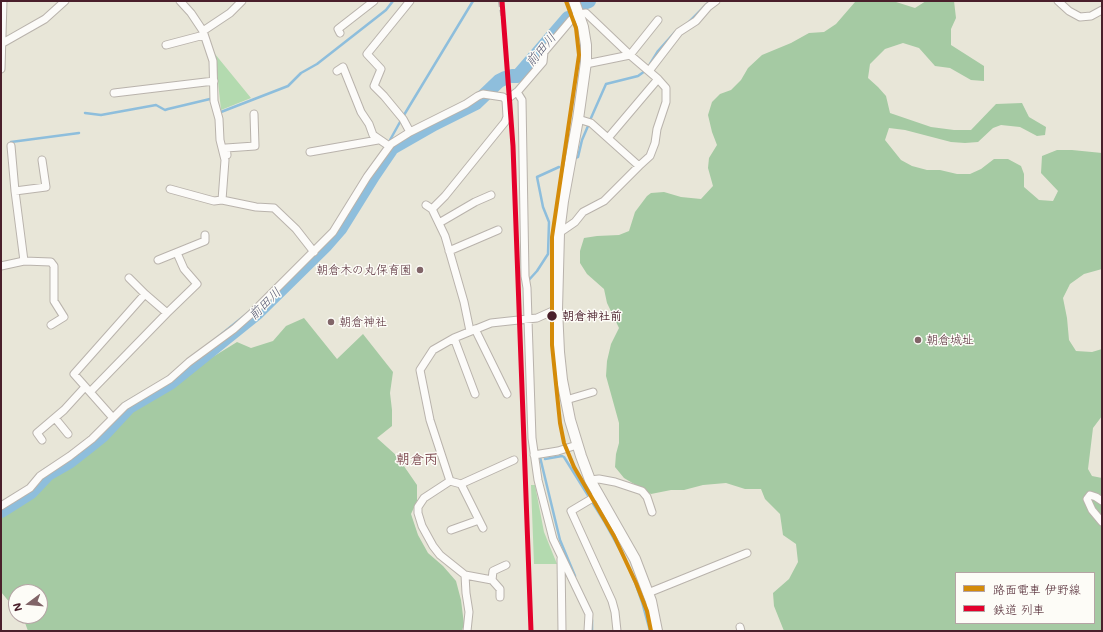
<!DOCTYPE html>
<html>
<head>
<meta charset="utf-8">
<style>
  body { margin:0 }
  #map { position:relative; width:1103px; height:632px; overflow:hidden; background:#e8e6d8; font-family:Mali,"Klee One",sans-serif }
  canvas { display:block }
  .frame { position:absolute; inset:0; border:2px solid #4a1f2b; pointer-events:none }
  .legend { position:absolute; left:955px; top:572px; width:140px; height:52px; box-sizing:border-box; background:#fdfcf7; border:1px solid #b5a4a5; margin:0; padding:5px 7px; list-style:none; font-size:12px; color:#4a1f2b }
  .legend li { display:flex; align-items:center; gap:8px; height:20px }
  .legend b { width:20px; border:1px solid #b5a4a5 }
  .north { position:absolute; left:8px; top:584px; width:40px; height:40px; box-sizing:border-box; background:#fdfcf7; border:1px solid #b5a4a5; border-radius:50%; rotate:254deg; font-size:11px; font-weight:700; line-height:16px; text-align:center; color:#4a1f2b }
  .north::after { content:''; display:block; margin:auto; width:14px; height:18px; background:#816568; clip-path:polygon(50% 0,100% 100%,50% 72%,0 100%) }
</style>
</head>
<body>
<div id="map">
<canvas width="1103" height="632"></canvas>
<div class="frame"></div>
<ul class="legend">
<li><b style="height:5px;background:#d48b09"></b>路面電車 伊野線</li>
<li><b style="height:5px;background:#e4002b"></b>鉄道 列車</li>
</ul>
<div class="north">N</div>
</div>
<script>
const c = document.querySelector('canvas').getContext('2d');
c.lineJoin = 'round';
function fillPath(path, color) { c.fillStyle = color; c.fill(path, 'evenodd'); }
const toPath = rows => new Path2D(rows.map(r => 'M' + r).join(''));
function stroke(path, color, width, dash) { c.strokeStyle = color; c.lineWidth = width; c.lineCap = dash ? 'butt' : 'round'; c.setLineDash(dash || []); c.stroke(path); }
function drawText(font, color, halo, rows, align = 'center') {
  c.font = font + ' Mali,"Klee One",sans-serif'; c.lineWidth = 3; c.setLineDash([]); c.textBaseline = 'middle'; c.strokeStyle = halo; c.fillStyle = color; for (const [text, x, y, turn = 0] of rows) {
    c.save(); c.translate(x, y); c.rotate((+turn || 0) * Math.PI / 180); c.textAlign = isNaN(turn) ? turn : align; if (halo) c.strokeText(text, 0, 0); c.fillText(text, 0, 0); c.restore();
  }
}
fillPath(toPath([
  [215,54,251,98,221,110],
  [531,485,535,485,544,532,557,564,534,564]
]), '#b3daaf');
fillPath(toPath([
  [860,1,893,1,915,8,926,1,954,1,956,18,951,29,951,45,984,66,984,81,971,80,950,68,935,66,919,48,903,43,885,49,870,64,868,78,878,87,886,96,890,113,931,127,954,130,971,130,996,104,1022,103,1029,117,1046,127,1045,135,1037,136,1020,127,1001,125,993,128,978,142,965,143,951,142,905,130,889,128,885,140,901,160,912,166,927,170,940,170,957,174,970,174,981,169,994,159,1008,159,1021,166,1024,174,1024,187,1039,200,1053,201,1058,191,1041,173,1042,156,1057,150,1072,150,1102,153,1102,269,1084,274,1070,284,1063,298,1067,318,1069,340,1076,351,1092,352,1102,349,1102,416,1093,428,1088,469,1092,476,1102,478,1102,631,784,631,774,606,773,593,789,579,798,562,796,544,783,535,780,514,765,499,761,489,745,489,726,483,703,485,684,490,671,490,651,494,624,478,615,467,616,454,619,443,619,423,606,376,607,361,611,344,619,328,607,303,604,289,587,274,580,263,580,251,584,238,597,236,619,235,629,231,635,212,647,196,651,193,664,192,681,197,701,199,713,186,708,168,709,158,717,145,712,132,708,115,712,102,720,94,731,90,741,80,748,68,762,55,791,43,809,33,824,32,836,24,855,2],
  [956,573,1094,573,1094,623,956,623],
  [304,318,337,359,363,334,393,372,390,393,392,410,392,426,377,438,397,456,417,485,417,501,411,514,418,535,428,553,443,566,456,581,461,600,464,624,462,631,28,631,24,620,21,616,40,616,40,592,16,592,16,610,1,592,1,516,33,492,48,477,62,470,104,439,118,423,182,376,237,342,251,348,273,341,286,326]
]), '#a5caa3');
stroke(toPath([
  [689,22,710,1],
  [650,64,658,51,675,32],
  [221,112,288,86,301,73,317,64,386,10,393,1],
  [85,113,101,115,156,105,165,110,168,109,210,99],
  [404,115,473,1],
  [591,118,606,84,638,76,645,71],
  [390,140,400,122],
  [11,142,79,133],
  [576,158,578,157,582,140,588,126],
  [527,282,537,271,548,254,549,222,543,207,537,177,559,167],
  [540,457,560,540,575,576],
  [545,459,562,456,564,457,604,521,626,561,636,585,642,602,650,631],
  [592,631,592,620]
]), '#8ebedc', 2.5);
stroke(toPath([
  [584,3,589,1],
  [512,76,518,76,568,18],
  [1,511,31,492,48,474,69,462,92,444,103,435,129,407,170,383,257,313,326,245,340,229,373,176,392,148,434,124,476,103,499,81,505,78]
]), '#8ebedc', 14);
const street = toPath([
  [180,1,191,13,203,31,230,13,242,1],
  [410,1,367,54,381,69,374,86,384,96,403,119,410,132],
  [1058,1,1069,11,1080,17,1091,16,1102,10],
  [203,31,213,61,214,101,219,119,220,140,225,160,222,200],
  [340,33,338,29,374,1],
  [1,44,45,19,65,1],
  [166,45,204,35],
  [586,64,630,55,658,79,666,88,666,102,657,129,655,143,650,156,639,166],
  [1,69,3,1],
  [337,71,343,67,361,112,369,124,373,135,389,146],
  [649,71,679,32,696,21,708,7,716,1],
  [517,92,522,100,525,276,527,288,528,320,532,438,538,480,553,539,589,614,588,631],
  [114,93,214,81],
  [506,100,518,91,543,62,544,52,571,20,579,14,586,13,630,55,658,20],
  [608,138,658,79],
  [310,152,378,140],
  [227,155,226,148,255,146,254,114],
  [170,189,214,201,222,200,256,207,274,208,296,229,314,252],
  [15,191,46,187,42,160],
  [426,205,432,209,445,236,464,302,470,331],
  [432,209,445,196,505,122,507,117,506,100],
  [439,223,475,202,491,195],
  [559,233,575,222,583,212,604,201,639,166,591,123,578,119],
  [449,251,498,230],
  [158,260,205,241,205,235],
  [24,261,51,262,54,266,54,301,64,317,51,325],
  [1,266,24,261,15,191,11,146],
  [129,278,145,294],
  [167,313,197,284,184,269,177,253],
  [475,329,507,394],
  [454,338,475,394],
  [90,392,167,313,145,294,74,374,113,418],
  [566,400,593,392],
  [55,418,68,434],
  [42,440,37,433,64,410,85,387],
  [534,455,558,451,577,445],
  [590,480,599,479,615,482,642,491,647,497,652,512],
  [450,481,461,484,514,460],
  [461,484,483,528],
  [598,495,571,511,612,601,615,612,617,631],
  [1102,501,1096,497,1090,495,1087,499,1092,510,1102,522],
  [1,506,30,488,40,476,70,456,92,439,125,406,170,379,189,362,234,329,252,313,333,232,367,177,391,144,410,132,466,104,478,96,483,94,503,97,506,100],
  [451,530,479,520],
  [561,559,562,631],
  [465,575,492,580,500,589,500,597],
  [492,580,493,571,506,565],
  [648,593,747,553],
  [740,627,741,631],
  [467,631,469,612,466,593,465,575,440,555,433,546,422,526,418,513,418,507,424,498,450,481,430,420,420,370,433,350,454,338,491,323,537,318,557,309]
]);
const secondary = toPath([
  [574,1,583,27,586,45,586,62,578,119,563,201,559,233,557,309,559,352,562,380,570,420,581,456,590,480,635,559,651,601,657,631]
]);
stroke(street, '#b9b3ac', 9);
stroke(secondary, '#b9b3ac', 12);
stroke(street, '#fcfbf9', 7);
stroke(secondary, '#fcfbf9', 10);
stroke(toPath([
  [499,1,506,40]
]), '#b9b4b3', 2.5, [6, 3]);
stroke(toPath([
  [502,1,513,146,531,631]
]), '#e4002b', 5);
stroke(toPath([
  [566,1,576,28,579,55,552,237,552,345,560,423,564,443,574,467,614,536,636,583,647,611,651,631]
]), '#d48b09', 4);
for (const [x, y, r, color] of [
  [420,270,4,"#816568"],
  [552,316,5.5,"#4a1f2b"],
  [331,322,4,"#816568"],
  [918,340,4,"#816568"]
]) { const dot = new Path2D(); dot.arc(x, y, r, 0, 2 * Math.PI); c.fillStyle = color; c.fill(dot); stroke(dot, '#fdfcf7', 1.5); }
drawText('12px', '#4a1f2b', '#fdfcf7', [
  ["朝倉木の丸保育園",412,270,"right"],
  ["朝倉神社",339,322],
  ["朝倉城址",926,340]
], 'left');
drawText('bold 12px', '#4a1f2b', '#fdfcf7', [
  ["朝倉神社前",562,316]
], 'left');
drawText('italic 13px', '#565872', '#fdfcf7', [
  ["前田川",541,50,-50],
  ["前田川",265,304,-44]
]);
drawText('bold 14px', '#825056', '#fdfcf7', [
  ["朝倉丙",417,460]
]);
</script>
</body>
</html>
